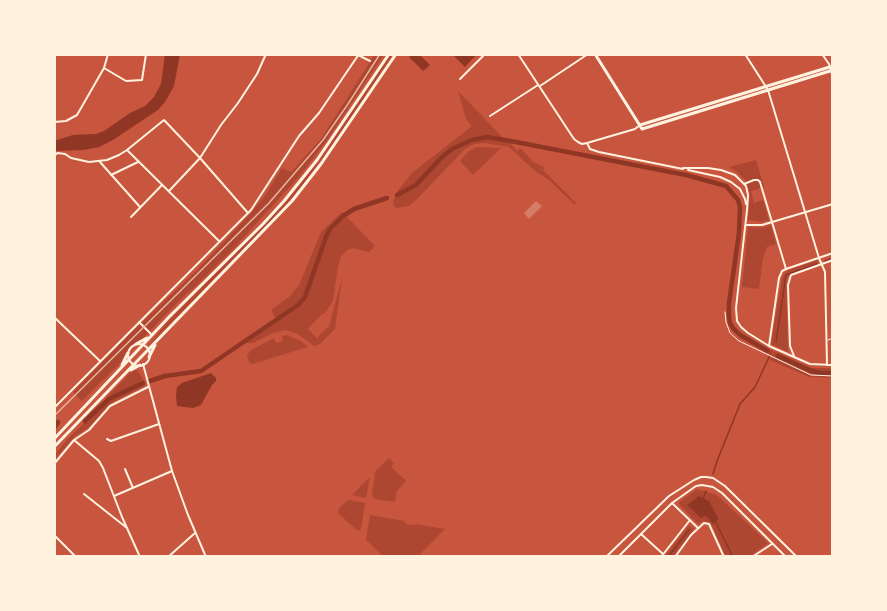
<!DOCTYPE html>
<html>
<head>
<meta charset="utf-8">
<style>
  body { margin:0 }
  #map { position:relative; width:887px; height:611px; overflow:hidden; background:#c8553d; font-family:Helvetica,sans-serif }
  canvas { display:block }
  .frame { position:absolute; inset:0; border:56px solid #fff3e0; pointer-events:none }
</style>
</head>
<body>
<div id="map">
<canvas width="887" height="611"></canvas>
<div class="frame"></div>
</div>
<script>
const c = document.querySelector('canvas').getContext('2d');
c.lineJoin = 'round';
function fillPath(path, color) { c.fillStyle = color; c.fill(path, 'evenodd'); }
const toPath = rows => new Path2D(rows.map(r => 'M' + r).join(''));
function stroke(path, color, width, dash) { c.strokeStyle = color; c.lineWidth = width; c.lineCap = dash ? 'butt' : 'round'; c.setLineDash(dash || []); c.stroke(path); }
fillPath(toPath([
  [375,54,384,54,325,143,297,179,234,248,193,289,187,293,141,340,131,345,127,350,121,362,82,401,73,392,134,330,196,271,251,213,264,197,282,168,291,172,321,139],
  [391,54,393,54,347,123,302,186,276,216,148,346,165,325,286,202,319,161],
  [458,91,507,142,509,142,517,151,519,149,522,149,532,161,545,168,543,170,576,203,574,204,548,179,536,172,509,147,484,143,474,144,465,149,418,198,409,206,396,208,393,205,393,202,396,193,412,173,472,126,466,119],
  [477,147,501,148,473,175,460,161,469,151],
  [756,160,764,187,751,191,754,203,763,200,769,220,761,222,748,220,750,195,746,181,736,171,729,167],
  [342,212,344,214,328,231,323,240,309,282,304,294,297,304,276,319,271,310,289,297,299,285,321,232],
  [346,216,375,246,369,252,353,248,347,250,341,256,338,266,333,301,326,312,321,315,308,329,317,338,329,326,342,278,335,329,320,344,314,346,298,334,285,330,273,333,253,343,245,343,299,306,305,299,327,238,332,230],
  [771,225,776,244,767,247,763,258,759,289,742,287,748,227,762,228],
  [817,260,819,265,790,274,787,277,786,282,788,352,771,344,782,278,785,273,789,270],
  [287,335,301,341,308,347,252,364,249,362,247,356,250,351,274,338,276,343,283,341,282,336],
  [774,351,812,368,833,368,833,378,809,377,770,360],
  [135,370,138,371,144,381,105,399,132,371],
  [145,384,145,386,113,402,108,406,88,428,75,436,54,460,54,456,67,440,85,422,88,422,105,405,110,401],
  [389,458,394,463,391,467,406,481,397,491,395,502,374,499,372,495,375,472],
  [370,477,366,498,352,495],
  [697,489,717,495,768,543,749,557,726,557,711,523,704,521,698,524,678,503],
  [348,500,365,503,361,529,358,531,338,513,339,508],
  [370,515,405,521,405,524,415,525,416,524,445,529,417,557,384,557,366,540],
  [689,525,694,529,673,557,664,557]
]), '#ae4732');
fillPath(toPath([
  [165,54,180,54,174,86,165,102,158,110,113,140,99,147,83,150,54,151,54,141,73,135,96,134,104,131,130,113,145,106,154,97,161,84],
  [412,54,419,54,430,65,423,71,409,57],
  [457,54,477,54,465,67,454,56],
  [211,373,216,378,216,381,212,385,201,405,193,408,177,406,176,395,177,387,182,383],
  [699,496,709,501,718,518,717,521,713,524,707,517,704,516,701,518,687,505]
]), '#8f3625');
stroke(toPath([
  [825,261,833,258],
  [776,342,786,275,817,264],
  [713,474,717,461,740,404,755,387,772,351],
  [703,499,706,491],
  [716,523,733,557],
  [668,557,689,530]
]), '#8f3625', 1.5);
stroke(toPath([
  [397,195,416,185,441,158,452,149,472,140,487,137,516,142,686,175,726,186,738,200,740,207,739,233,729,303,729,316,730,323,733,328,740,335,768,351],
  [778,356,809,370,820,373,833,373],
  [150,381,165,376,201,371,298,305,305,297,326,237,330,229,343,216,354,209,387,198],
  [85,421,109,399,143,383],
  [54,428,58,422]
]), '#8f3625', 4.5);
fillPath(toPath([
  [536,201,542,206,529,219,524,213]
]), '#d67c66');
stroke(toPath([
  [725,312,726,322,730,333,739,341,811,375,833,376]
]), '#fff3e0', 1);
stroke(toPath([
  [828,340,833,338]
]), '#fff3e0', 1);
stroke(toPath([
  [745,54,768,90,819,258,825,272,827,365],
  [822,54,829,64,833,78],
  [358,55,370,61],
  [104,68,126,81,142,80,146,54],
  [460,79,485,54],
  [540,86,588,54],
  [490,116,538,85],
  [54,122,66,121,77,115,104,68,108,54],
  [587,143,590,149,599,152,683,169],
  [127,150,219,241],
  [54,155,58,153,65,154,71,158,89,162,107,160,119,155,127,150,164,120,200,158,248,213],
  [100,162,140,207],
  [683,168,708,168,721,170,735,175,746,186,748,195,747,210,736,308,737,321,741,327,748,333,769,346,810,364,833,365],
  [688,170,720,177,731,182,740,189,745,199,746,204],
  [111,175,138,162],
  [744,184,754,180,758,180,760,182,786,269],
  [169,191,200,158,221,125,238,103,257,74,266,54],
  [131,217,162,185],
  [746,225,762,225,833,204],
  [54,317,100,361],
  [139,322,152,335],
  [769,346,779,278,782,271,786,269,833,253],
  [794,356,790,346,788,285,791,275,833,260],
  [54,408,251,210,299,136,319,113,359,54],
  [107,439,111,441,159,424],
  [74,440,99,461,103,468,122,517,140,557],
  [54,464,74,440,89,430,110,406,148,387],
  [125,469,133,488],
  [84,494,127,528],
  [114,496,172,471],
  [672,503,698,528],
  [641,534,663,554],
  [54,535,76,557],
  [168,557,195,533],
  [661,557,690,520],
  [675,557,691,535,704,523,709,524,724,557],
  [752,557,772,544]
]), '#fff3e0', 2);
stroke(toPath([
  [518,54,574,139,578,142,582,144,587,143,635,129,640,125],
  '128 355a11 11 0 1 1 22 0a11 11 0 1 1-22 0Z',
  [143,364,172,471,188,515,206,557],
  [606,557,669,496,694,480,701,477,706,477,713,478,725,486,797,557],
  [618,557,672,503,696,486,702,485,713,487,722,493,786,557]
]), '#fff3e0', 2);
stroke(toPath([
  [595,54,642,129,833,70],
  [640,125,833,66],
  [136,344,147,338],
  [149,357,155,345],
  [122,365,128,353],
  [131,370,140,365],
  [54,439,169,317,263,224,284,201,317,160,389,54],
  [54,447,292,201,321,164,396,54]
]), '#fff3e0', 3);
stroke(toPath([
  [54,416,269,203,323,140,348,104,380,54]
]), '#e9b49f', 1.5);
</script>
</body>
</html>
